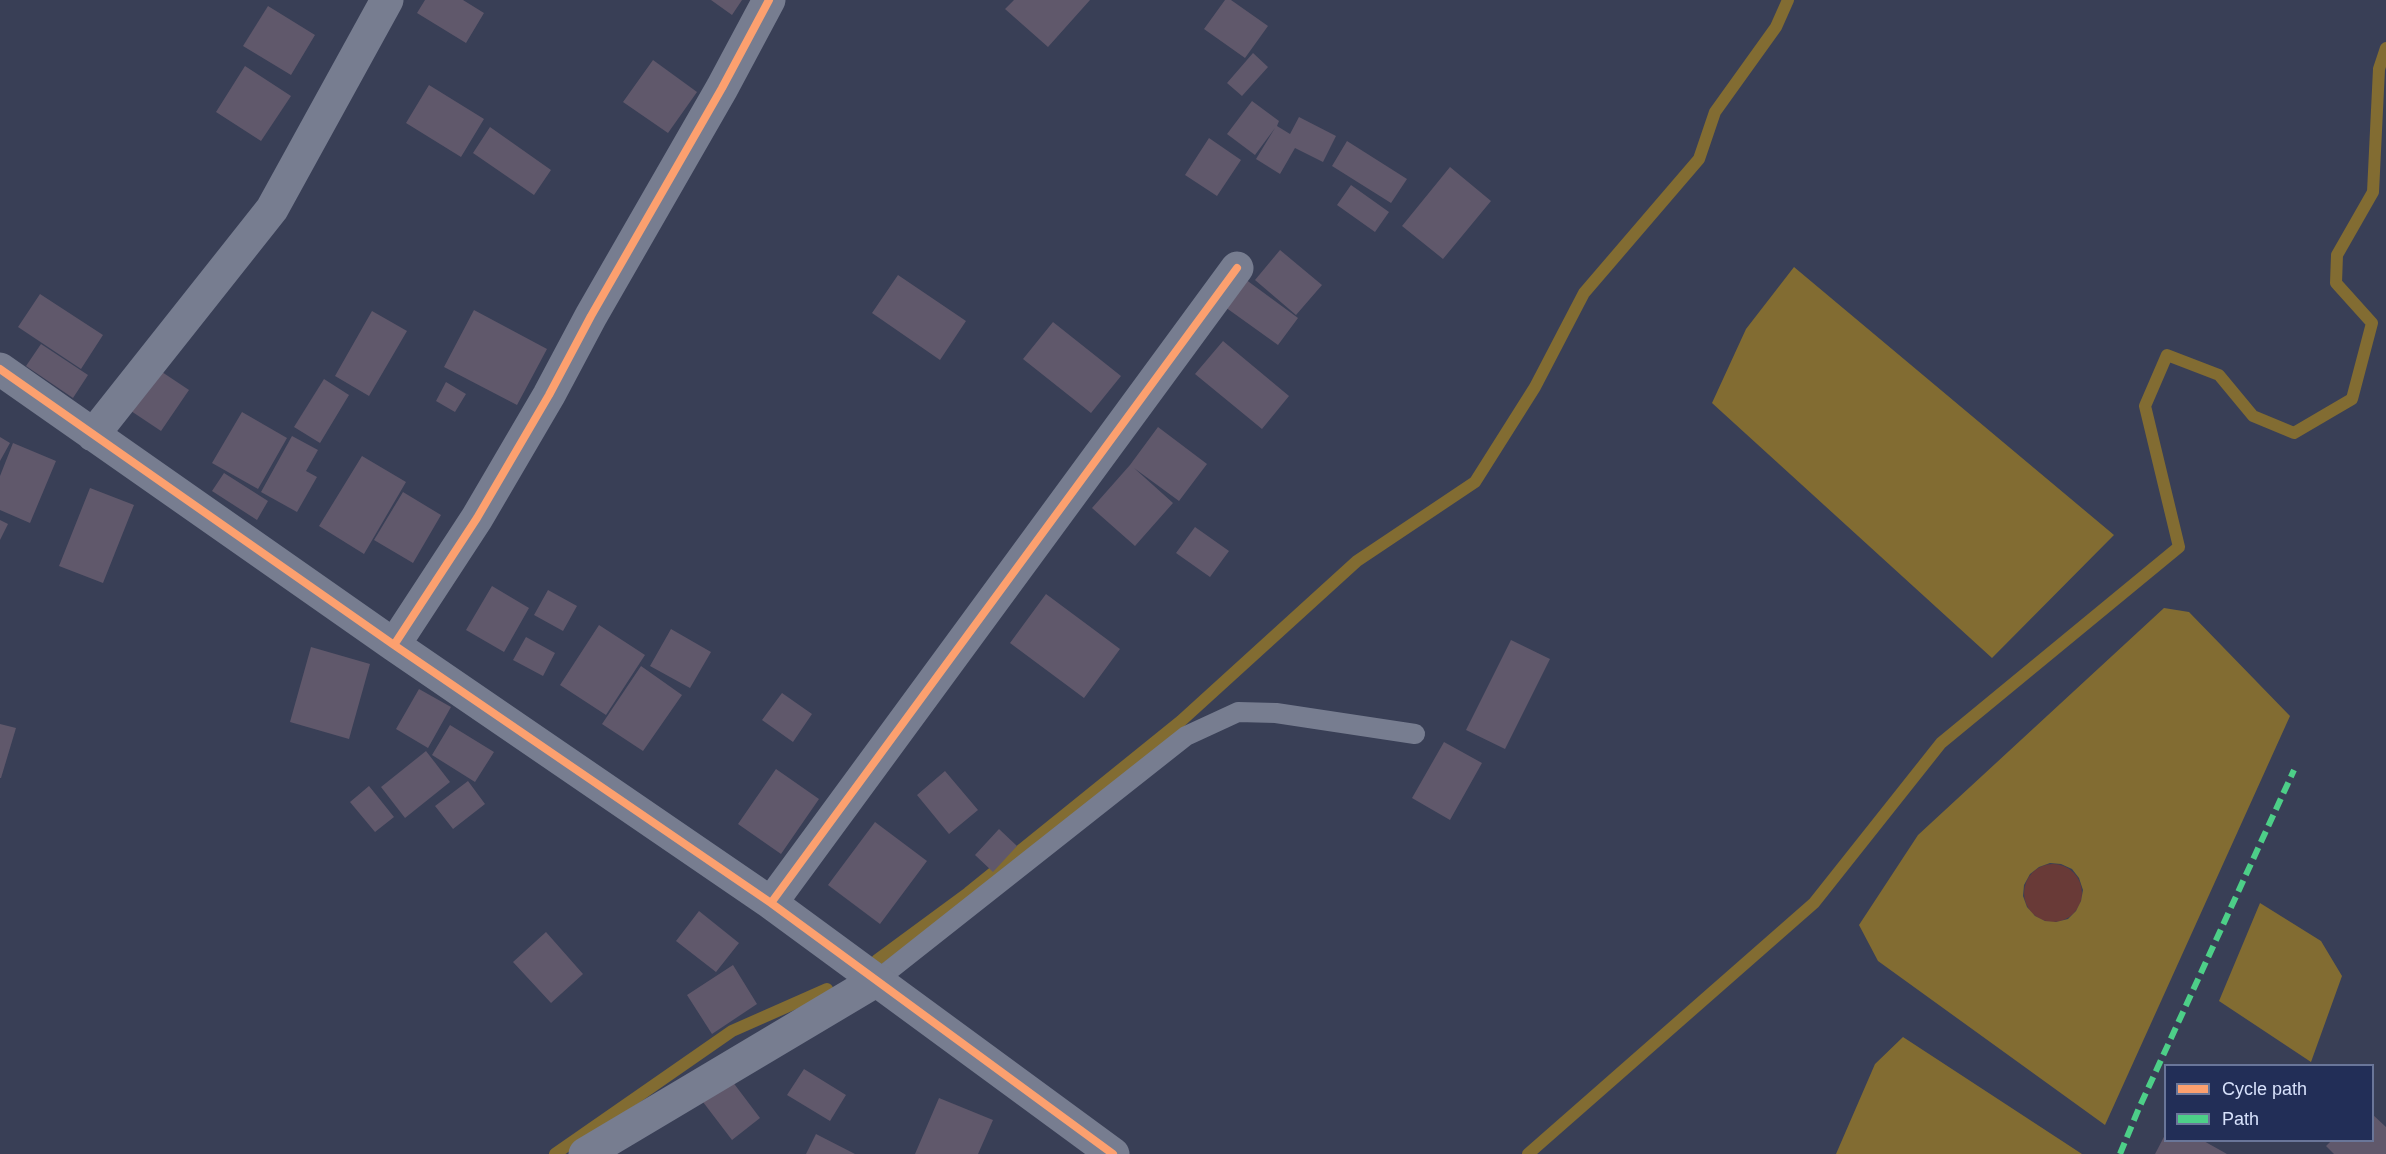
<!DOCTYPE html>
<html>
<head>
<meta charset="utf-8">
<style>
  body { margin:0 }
  #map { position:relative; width:2386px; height:1154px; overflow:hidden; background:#393f56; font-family:Arial,sans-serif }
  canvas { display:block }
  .legend { position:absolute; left:2164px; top:1064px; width:210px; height:78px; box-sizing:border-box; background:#222e57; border:2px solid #6a7699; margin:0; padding:8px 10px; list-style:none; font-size:18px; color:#d7e1fb }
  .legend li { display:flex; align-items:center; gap:12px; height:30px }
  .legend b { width:30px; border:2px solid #6a7699 }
</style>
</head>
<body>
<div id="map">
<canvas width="2386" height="1154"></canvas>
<ul class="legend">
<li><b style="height:8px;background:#fca06f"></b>Cycle path</li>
<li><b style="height:8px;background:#4dcf88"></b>Path</li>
</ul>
</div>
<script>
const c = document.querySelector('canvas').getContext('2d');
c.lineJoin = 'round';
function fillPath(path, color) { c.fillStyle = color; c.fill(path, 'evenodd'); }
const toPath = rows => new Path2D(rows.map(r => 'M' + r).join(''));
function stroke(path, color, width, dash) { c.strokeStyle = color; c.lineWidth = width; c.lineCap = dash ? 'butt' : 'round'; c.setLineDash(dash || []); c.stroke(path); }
fillPath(toPath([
  '2024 893a29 29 0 1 1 58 0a29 29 0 1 1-58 0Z'
]), '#693a37');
fillPath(toPath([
  [1794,267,2114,535,1992,658,1712,403,1746,329],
  [2164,608,2189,612,2290,716,2105,1125,1878,961,1859,925,1918,835],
  [2050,863,2061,864,2072,869,2079,878,2083,890,2081,901,2076,911,2068,919,2056,922,2045,921,2035,916,2027,907,2023,896,2024,885,2030,874,2039,867],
  [2260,903,2321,941,2342,976,2311,1062,2219,1001],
  [1903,1037,2082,1154,1836,1154,1875,1064]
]), '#826c32');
stroke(toPath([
  [877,960,968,893,1181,721,1357,561,1475,482,1535,387,1584,293,1699,159,1715,112,1776,27,1788,0],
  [555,1154,732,1031,827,989],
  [1528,1154,1814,903,1941,743,2179,547,2145,406,2167,355,2219,375,2253,416,2294,433,2352,399,2372,323,2336,283,2337,255,2373,192,2379,69,2386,48]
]), '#826c32', 12);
fillPath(toPath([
  [425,0,463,0,484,13,466,43,417,13],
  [711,0,742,0,732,15],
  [1014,0,1090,0,1048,47,1005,9],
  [1225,0,1231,0,1268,26,1245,58,1204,29],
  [268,6,315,35,291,75,243,46],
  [1253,53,1268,67,1242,96,1227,83],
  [653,60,697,92,668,133,623,102],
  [245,66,291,96,261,141,216,112],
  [429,85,484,119,461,157,406,123],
  [1252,101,1279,121,1277,126,1290,134,1299,117,1336,136,1323,162,1295,148,1280,174,1256,159,1275,128,1255,155,1227,134],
  [490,127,551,170,534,195,473,153],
  [1209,138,1241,160,1217,196,1185,175],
  [1347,141,1407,179,1391,203,1332,166],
  [1450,167,1491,201,1443,259,1402,226],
  [1351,185,1389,212,1375,232,1337,205],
  [1280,250,1322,285,1296,315,1255,280],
  [898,275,966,321,940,360,872,313],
  [1245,279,1298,318,1278,345,1225,307],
  [40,294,103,335,81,369,18,327],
  [474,310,547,349,517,405,444,367],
  [372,311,407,331,369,396,335,376],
  [1053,322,1121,376,1091,413,1023,359],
  [1223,341,1289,396,1262,429,1195,374],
  [41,344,88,375,73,398,26,366],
  [156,368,189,390,161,431,128,409],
  [324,379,349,395,320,443,294,427],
  [446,382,466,394,455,412,436,401],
  [242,412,287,438,258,489,212,463],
  [1158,427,1207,464,1179,501,1134,468,1173,503,1135,546,1092,508,1130,465],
  [292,436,318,450,306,471,317,477,297,512,261,492],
  [0,437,10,443,0,461],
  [13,443,56,461,30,523,0,510,0,476],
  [362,456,406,482,364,554,319,526],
  [224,473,268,501,257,520,212,491],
  [90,488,134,505,103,583,59,566],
  [403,492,441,515,413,563,374,540],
  [0,520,8,524,0,540],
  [1195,527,1229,551,1210,577,1176,553],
  [492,586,529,608,504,652,466,630],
  [548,590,577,606,563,631,534,615],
  [1046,594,1120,649,1084,698,1010,643],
  [599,625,645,655,606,715,560,685],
  [671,629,711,652,690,688,650,666],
  [526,637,555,653,543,676,513,660],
  [1511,640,1550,659,1505,749,1466,730],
  [311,647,370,664,349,739,290,722],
  [641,666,682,695,643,751,602,724],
  [419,689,451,707,428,748,396,729],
  [782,693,812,714,793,742,762,720],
  [0,724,16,728,1,778,0,778],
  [450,725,494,752,475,782,432,755],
  [1444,742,1482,763,1450,820,1412,798],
  [426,751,450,782,405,818,381,787],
  [776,769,819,799,781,854,738,824],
  [945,771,978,810,949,834,917,795],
  [468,781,485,804,453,829,435,806],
  [369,786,394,817,375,832,350,802],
  [875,822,927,861,880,924,828,885],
  [999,829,1017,846,993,872,975,855],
  [699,911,739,943,716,972,676,941],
  [546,932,583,974,551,1003,513,962],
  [733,965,757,1004,712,1034,687,995],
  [804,1069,846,1095,830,1121,787,1095],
  [732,1081,760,1118,732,1140,703,1102],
  [939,1098,993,1120,978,1154,915,1154],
  [2372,1114,2386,1127,2386,1154,2334,1154,2326,1146,2332,1140,2372,1140],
  [2166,1133,2166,1140,2202,1140,2227,1154,2155,1154],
  [816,1134,855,1154,806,1154]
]), '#60586b');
stroke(toPath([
  [877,980,1186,736,1238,712,1276,713,1415,734]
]), '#777d90', 20);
stroke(toPath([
  [0,369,394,645,771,903,1113,1154],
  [93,435,272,209,387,0],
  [394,645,477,518,549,395,591,316,722,88,769,0],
  [771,903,1237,268],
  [585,1154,877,980]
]), '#777d90', 33);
stroke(toPath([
  [2120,1154,2139,1108,2294,770]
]), '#4dcf88', 6, [12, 6]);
stroke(toPath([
  [0,369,394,645,771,903,1113,1154],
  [394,645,477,518,549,395,591,316,722,88,769,0],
  [771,903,1237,268]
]), '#fca06f', 8);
</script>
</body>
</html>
